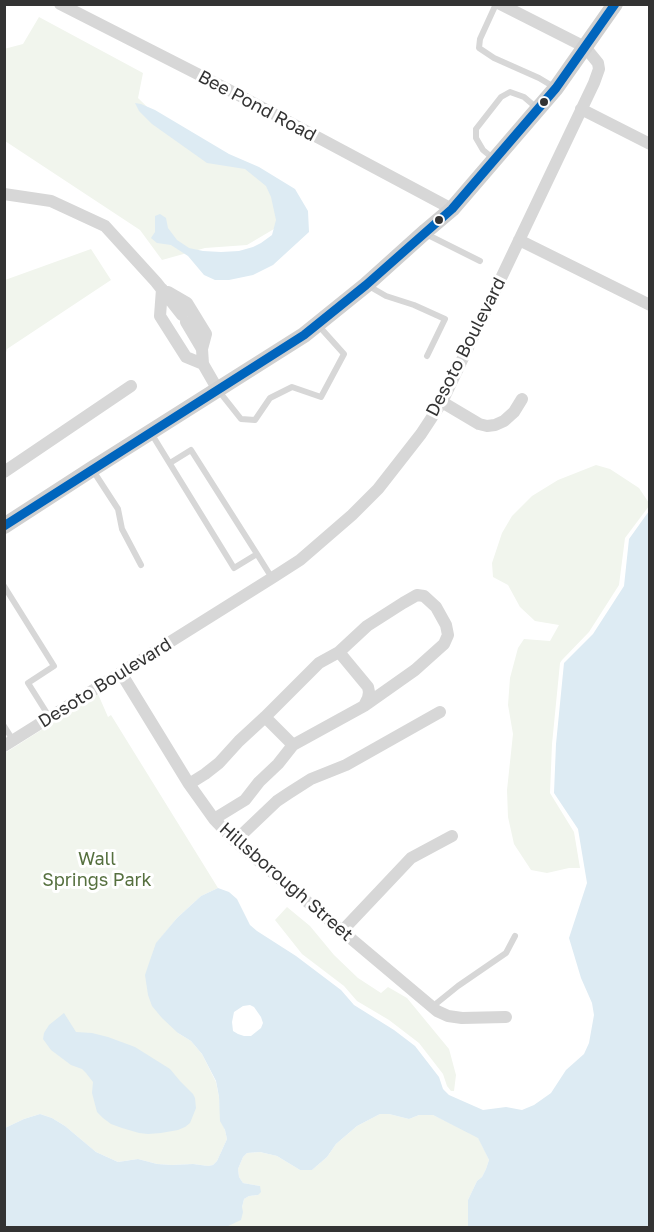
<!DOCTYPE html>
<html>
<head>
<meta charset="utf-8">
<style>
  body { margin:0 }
  #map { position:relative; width:654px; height:1232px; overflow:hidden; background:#fff; font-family:"Golos Text",sans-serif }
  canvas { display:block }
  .frame { position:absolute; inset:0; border:6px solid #333; pointer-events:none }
</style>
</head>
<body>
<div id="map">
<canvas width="654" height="1232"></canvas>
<div class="frame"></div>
</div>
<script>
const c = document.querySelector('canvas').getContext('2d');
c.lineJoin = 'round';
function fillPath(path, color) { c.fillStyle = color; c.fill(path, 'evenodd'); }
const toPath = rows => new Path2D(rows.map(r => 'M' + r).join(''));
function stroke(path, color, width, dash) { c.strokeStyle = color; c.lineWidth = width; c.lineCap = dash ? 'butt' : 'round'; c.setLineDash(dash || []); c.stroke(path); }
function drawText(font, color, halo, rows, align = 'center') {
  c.font = font + ' "Golos Text",sans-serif'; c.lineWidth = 6; c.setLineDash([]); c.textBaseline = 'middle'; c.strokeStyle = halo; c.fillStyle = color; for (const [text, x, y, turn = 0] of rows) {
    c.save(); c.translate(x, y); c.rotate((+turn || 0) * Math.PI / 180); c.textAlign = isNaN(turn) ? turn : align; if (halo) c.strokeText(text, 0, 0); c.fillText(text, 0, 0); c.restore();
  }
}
fillPath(toPath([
  [39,17,143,73,138,98,174,133,241,163,271,184,279,226,247,245,205,248,162,260,140,230,5,141,4,49,23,44],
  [91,249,111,280,7,349,5,356,5,280],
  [596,465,610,469,639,488,649,503,649,506,625,538,619,585,589,632,562,660,560,663,552,744,550,793,574,832,580,868,569,868,547,873,531,870,514,844,508,817,507,790,513,734,508,705,510,678,518,648,524,639,550,641,559,625,535,621,520,607,508,585,493,577,492,563,502,533,512,516,532,496,558,480],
  [98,694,108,717,111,715,218,888,201,896,177,918,156,944,178,1033,191,1041,202,1054,216,1082,219,1097,221,1121,225,1130,227,1139,217,1161,213,1165,208,1166,193,1164,172,1165,157,1164,138,1159,118,1162,96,1152,65,1126,52,1118,40,1114,24,1119,5,1128,5,753],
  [287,907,310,926,334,955,358,978,381,993,388,987,407,998,449,1049,456,1075,454,1091,451,1091,447,1086,443,1074,419,1043,389,1020,357,1001,344,986,302,954,275,920],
  [380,1114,389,1114,409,1119,419,1115,433,1115,478,1137,489,1160,486,1169,482,1177,477,1181,468,1200,468,1227,226,1228,242,1207,244,1199,249,1196,258,1195,260,1186,243,1183,239,1177,238,1169,243,1157,247,1153,260,1152,277,1156,300,1170,312,1170,327,1157,336,1144,357,1126]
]), '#f1f5ed');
fillPath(toPath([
  [135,103,141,104,155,110,229,154,259,167,295,189,308,211,309,232,273,265,253,275,229,280,215,280,204,275,188,256,171,245,157,243,151,238,155,232,155,216,160,214,166,218,168,228,177,240,189,248,203,251,221,252,239,251,253,247,261,243,272,235,276,220,271,197,266,186,245,169,207,163,152,124,139,111],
  [649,511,649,1227,468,1227,468,1200,477,1181,482,1177,486,1169,489,1160,478,1138,433,1115,419,1115,409,1119,389,1114,380,1114,357,1126,336,1144,327,1157,312,1170,300,1170,277,1156,260,1152,247,1153,243,1157,238,1169,239,1177,243,1183,260,1186,261,1192,258,1195,249,1196,244,1199,242,1207,243,1212,241,1220,226,1227,5,1227,5,1128,24,1119,40,1114,52,1118,65,1126,96,1152,118,1162,138,1159,157,1164,172,1165,193,1164,208,1166,213,1165,217,1161,227,1139,225,1130,220,1121,219,1097,216,1081,202,1054,191,1041,178,1033,162,1018,152,1006,148,995,145,975,149,963,156,943,177,918,201,896,218,888,229,892,237,899,250,925,257,931,296,956,341,990,354,1005,394,1030,415,1046,439,1077,443,1089,449,1095,483,1110,506,1107,522,1110,534,1105,551,1093,566,1070,584,1054,589,1043,594,1015,592,1003,581,978,569,938,587,883,578,829,554,793,556,744,564,663,593,634,624,586,629,539],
  [250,1005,254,1007,261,1017,263,1023,261,1028,251,1036,244,1036,238,1034,233,1031,232,1022,234,1012,243,1006],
  [64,1013,76,1032,92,1033,108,1037,135,1047,170,1069,180,1081,193,1094,195,1098,196,1108,190,1123,185,1127,178,1130,161,1133,148,1134,139,1133,122,1128,111,1124,103,1118,97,1112,92,1093,93,1082,86,1073,82,1069,71,1065,51,1050,43,1039,44,1033,49,1025]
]), '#ddebf3');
stroke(toPath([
  [496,4,480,39,479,48,494,58,539,78,554,87],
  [495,160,483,150,476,138,476,129,501,97,510,92,524,97,538,109],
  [424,233,480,261],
  [367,285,386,296,414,305,445,319,427,356],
  [218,390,241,419,255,420,270,398,292,387,321,397,344,354,318,325],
  [151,433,234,568,257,554,272,578],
  [170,463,191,450,257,554],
  [92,469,118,509,122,529,141,565],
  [4,586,54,666,28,683,50,718],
  [4,726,13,740],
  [432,1007,458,986,506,953,515,936]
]), '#d7d7d7', 6);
stroke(toPath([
  [60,4,229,90,452,209],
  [581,109,650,144],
  [4,194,51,201,105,226,156,282,182,315],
  [519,240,650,305],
  [162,289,160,316,186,357,203,364],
  [168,292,187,303,206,334,202,349],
  [186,322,202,349,203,364,218,390],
  [442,402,479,424,487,426,495,425,504,421,514,412,522,399],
  [4,472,131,386],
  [121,673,189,784,214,819,235,841,437,1011,448,1016,462,1018,506,1017],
  [265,717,293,745],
  [4,746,272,578,300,560,352,515,378,489,421,434,442,402,594,83,599,69,598,63,585,47,500,4],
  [189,784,205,774,219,763,239,741,265,717,319,663,339,652,367,626,403,603,417,595,424,596,436,607,446,625,448,635,444,644,415,670,364,706],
  [214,819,245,800,259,782,278,764,293,745,364,706,368,698,369,692,368,687,339,652],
  [235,841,277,801,289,793,311,779,346,765,440,712],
  [342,931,411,858,452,836]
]), '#d7d7d7', 12);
stroke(toPath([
  [4,526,92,469,304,335,366,285,426,231,452,209,556,88,615,4]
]), '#d0d0d0', 16);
stroke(toPath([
  [4,526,304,335,366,285,452,209,556,88,615,4]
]), '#0065bd', 9);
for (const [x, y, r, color] of [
  [544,102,5,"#333"],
  [439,220,5,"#333"]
]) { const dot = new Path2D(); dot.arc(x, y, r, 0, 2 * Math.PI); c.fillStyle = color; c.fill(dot); stroke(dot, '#fff', 2); }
drawText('18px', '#333', '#fff', [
  ["Bee Pond Road",257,106,28],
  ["Desoto Boulevard",466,347,-63],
  ["Desoto Boulevard",105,683,-32],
  ["Hillsborough Street",286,882,41]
]);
drawText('18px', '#56703f', '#fff', [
  ["Wall",97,859],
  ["Springs Park",97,880]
]);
</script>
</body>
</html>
